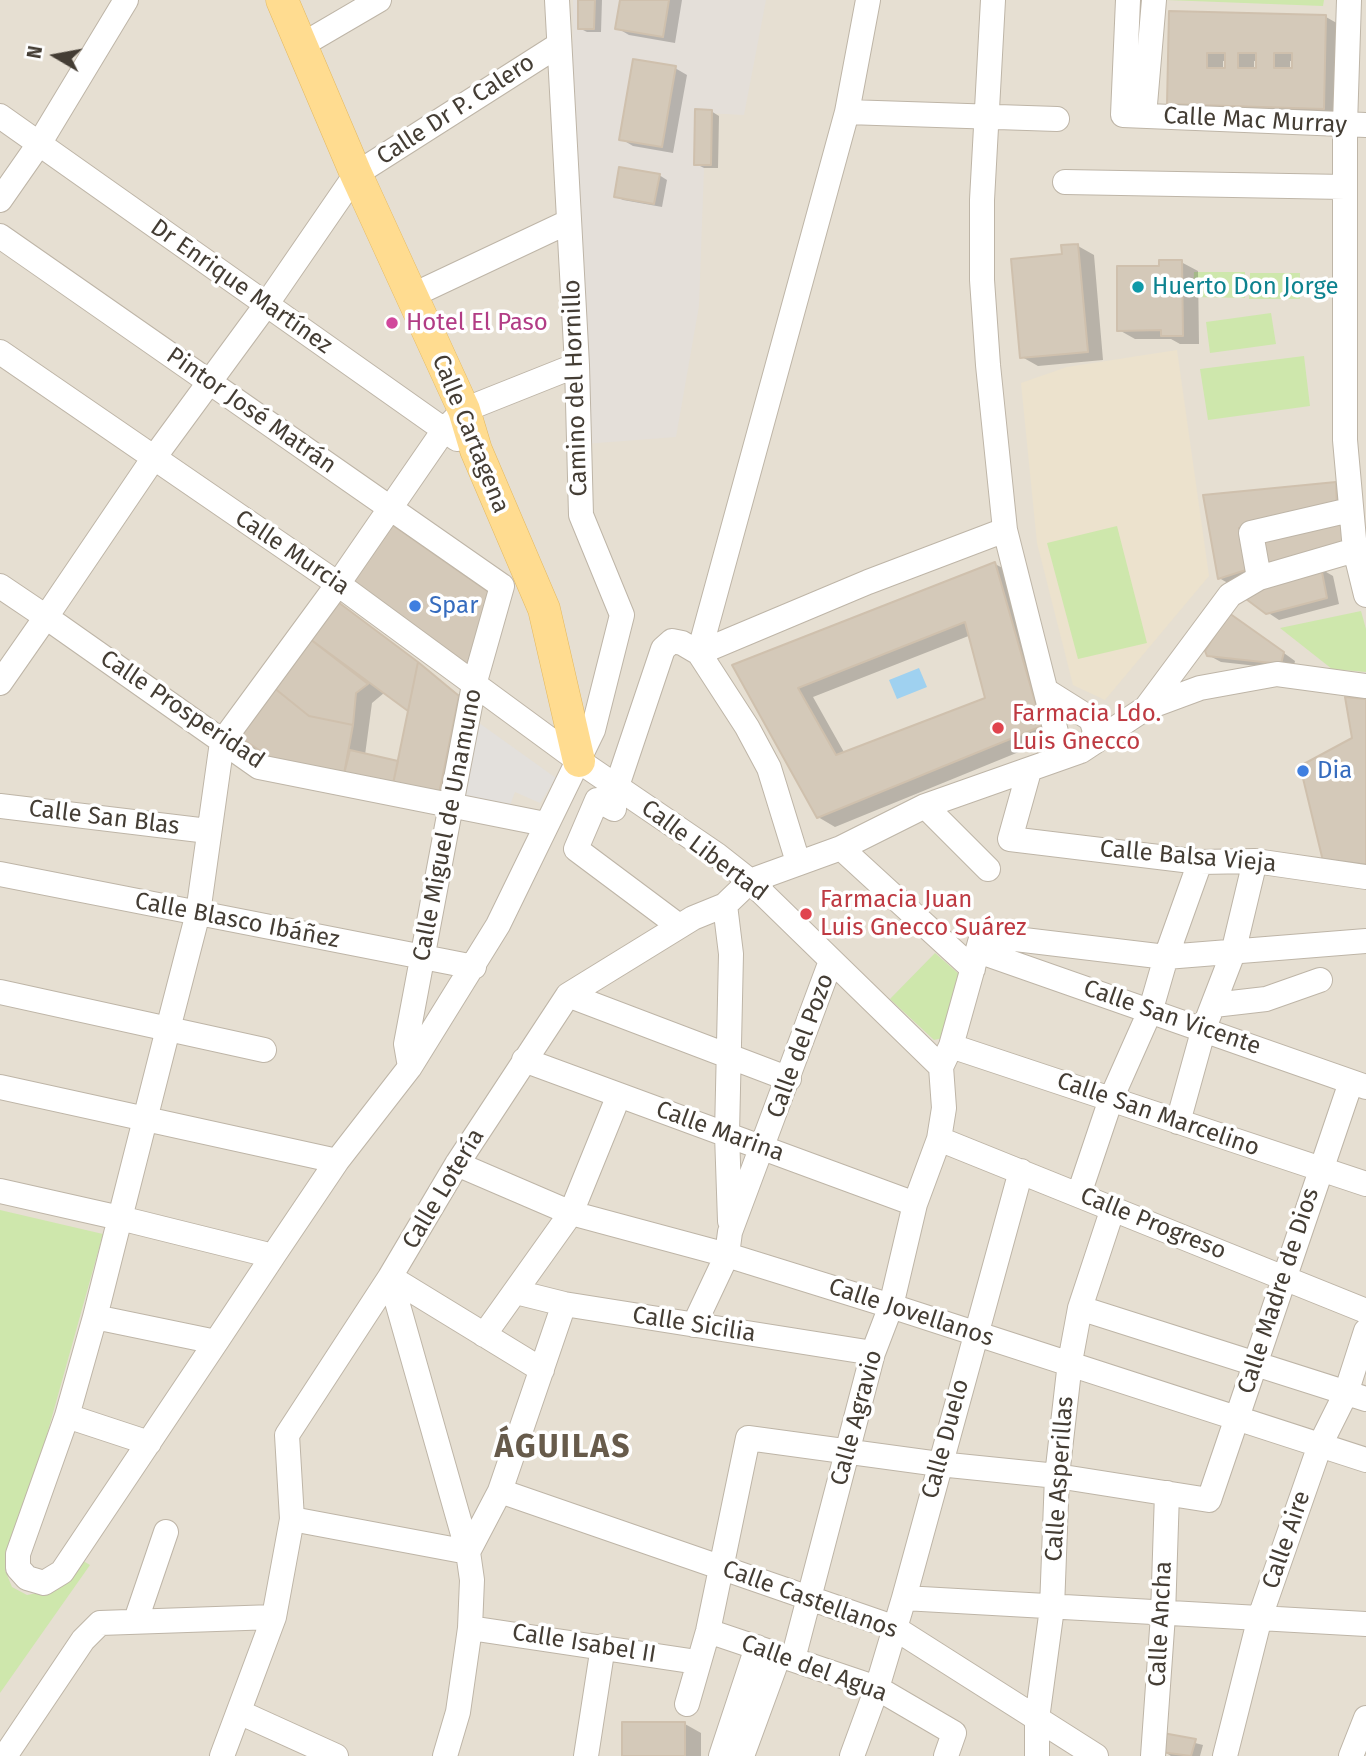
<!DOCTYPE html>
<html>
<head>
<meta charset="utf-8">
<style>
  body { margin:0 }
  #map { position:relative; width:1366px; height:1756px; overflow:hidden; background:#f2ede4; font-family:"Fira Sans",sans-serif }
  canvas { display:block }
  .north { position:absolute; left:21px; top:21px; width:70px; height:70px; -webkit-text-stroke:5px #fff; paint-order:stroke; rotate:280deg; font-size:19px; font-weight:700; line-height:28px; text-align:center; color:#443d34 }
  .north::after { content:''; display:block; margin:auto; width:24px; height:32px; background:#443d34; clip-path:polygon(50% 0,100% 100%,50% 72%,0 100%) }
</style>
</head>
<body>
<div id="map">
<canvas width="1366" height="1756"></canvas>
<div class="north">N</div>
</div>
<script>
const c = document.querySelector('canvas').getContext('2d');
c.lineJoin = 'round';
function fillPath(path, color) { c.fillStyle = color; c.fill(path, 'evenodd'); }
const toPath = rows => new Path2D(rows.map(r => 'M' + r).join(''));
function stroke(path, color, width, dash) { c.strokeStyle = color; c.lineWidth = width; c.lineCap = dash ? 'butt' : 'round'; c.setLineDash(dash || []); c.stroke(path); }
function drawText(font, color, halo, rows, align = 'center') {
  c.font = font + ' "Fira Sans",sans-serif'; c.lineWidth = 7; c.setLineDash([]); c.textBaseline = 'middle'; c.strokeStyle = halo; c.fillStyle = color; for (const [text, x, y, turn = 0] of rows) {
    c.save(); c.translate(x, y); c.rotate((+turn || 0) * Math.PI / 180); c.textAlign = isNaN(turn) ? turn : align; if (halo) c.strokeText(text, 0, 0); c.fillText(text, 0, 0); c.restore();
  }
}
fillPath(toPath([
  [0,0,1366,0,1366,1756,0,1756]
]), '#e6dfd2');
fillPath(toPath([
  [573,0,766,0,744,115,706,113,699,306,676,437,584,444,572,137]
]), '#e4dfd9');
fillPath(toPath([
  [1177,350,1209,576,1105,700,1073,685,1037,543,1021,383,1067,367]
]), '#ece2cd');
fillPath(toPath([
  [1166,0,1324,0,1323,6],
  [1194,272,1245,272,1245,298,1193,297],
  [1250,273,1300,273,1300,299,1249,299],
  [1271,313,1276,344,1210,353,1206,322],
  [1304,356,1310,406,1208,420,1200,369],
  [1117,526,1147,643,1078,659,1047,543],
  [1361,611,1366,629,1366,672,1332,669,1280,628],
  [935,953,960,975,943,1038,934,1040,890,999],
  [0,1210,103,1234,41,1456,5,1570,12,1587,27,1595,47,1591,80,1559,90,1565,0,1693]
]), '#cee7ac');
fillPath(toPath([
  [475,720,556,778,540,803,515,792,509,808,460,798]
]), '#e3e0dc');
fillPath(toPath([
  [919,668,927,687,897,699,889,680]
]), '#9fd1f0');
fillPath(toPath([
  [580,0,602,0,601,32,587,32,579,28],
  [622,0,682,0,675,43,629,35,617,28],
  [1171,13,1326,17,1342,26,1340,117,1185,113,1168,103],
  [1223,61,1227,61,1227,70,1223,70],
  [1254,61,1258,61,1258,70,1254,70],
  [1290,61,1294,61,1294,70,1290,70],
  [675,68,687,75,673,153,633,146,621,139],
  [711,111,719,116,718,168,704,168,696,164],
  [659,175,667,180,662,207,623,200,615,196],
  [1078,246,1094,255,1103,360,1038,366,1022,357,1064,255],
  [1181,262,1198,271,1199,344,1180,344,1171,339,1135,339,1119,330,1160,268],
  [1336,483,1352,493,1261,579,1235,587,1219,578,1206,496],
  [995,564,1012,573,1058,736,835,827,818,817,735,666],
  [971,635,987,699,845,754,813,697],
  [1321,569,1333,576,1339,604,1279,620,1267,612],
  [338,604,475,707,456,802,361,783,241,735],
  [384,693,410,710,399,763,365,755,372,703],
  [1241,622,1295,661,1293,670,1221,662,1208,655],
  [624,1724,685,1724,701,1733,701,1756,623,1756],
  [1164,1735,1203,1745,1200,1756,1171,1756,1163,1751]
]), '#0003');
const building = toPath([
  [578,0,595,0,594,29,578,29,578,0],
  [620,0,669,0,663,37,615,29,620,0],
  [1169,11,1326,15,1324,109,1167,104,1169,11],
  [1207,53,1225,53,1225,68,1207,68,1207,53],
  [1238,53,1256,53,1256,68,1238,68,1238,53],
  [1274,53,1292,53,1292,68,1274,68,1274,53],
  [633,59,676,66,662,147,619,140,633,59],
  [695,109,712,110,711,165,694,165,695,109],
  [619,167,660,174,654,204,614,197,619,167],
  [1078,244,1088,352,1020,358,1011,259,1062,254,1061,245,1078,244],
  [1159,260,1182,260,1183,336,1161,336,1161,330,1117,331,1117,266,1159,266,1159,260],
  [1336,482,1337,507,1239,528,1246,570,1218,579,1203,495,1336,482],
  [1342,519,1346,545,1265,568,1260,536,1342,519],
  [391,524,490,593,467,668,349,584,391,524],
  [995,562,1042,726,817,818,732,665,995,562],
  [965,622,985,698,836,755,798,688,965,622],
  [1321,567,1327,598,1266,614,1242,596,1321,567],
  [338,602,418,662,408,711,310,639,338,602],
  [1229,613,1284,652,1281,664,1207,656,1205,651,1229,613],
  [310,639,368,684,356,693,353,725,309,716,273,687,310,639],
  [418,662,459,696,439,794,393,784,418,662],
  [273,687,309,716,353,725,344,774,274,760,238,736,273,687],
  [1345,697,1366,699,1366,865,1323,861,1300,766,1352,738,1345,697],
  [350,750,398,761,393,784,344,774,350,750],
  [622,1722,685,1722,685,1756,622,1756,622,1722],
  [1163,1733,1196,1739,1191,1756,1161,1752,1163,1733]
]);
fillPath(building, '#d4c9b9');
stroke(building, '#cfc0ad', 2);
const minor = toPath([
  [993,0,982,200,982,280,988,365,1005,530,1057,736,1064,747,1081,751],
  [1128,0,1123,115,1366,125],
  [1349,0,1345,125,1345,440,1355,550,1366,595],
  [302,45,379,0],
  [847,112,1057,119],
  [0,116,457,439],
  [1144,116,1154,0],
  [1065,182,1345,187],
  [0,200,39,144,126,0],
  [0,236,502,586],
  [411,296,568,222],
  [0,352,338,584,579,761,717,855,750,881,941,1067],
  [1259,578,1251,533,1350,510],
  [0,586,46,617,0,683],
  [699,653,847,112,868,0],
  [699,653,868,582,1005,530],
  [1048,692,1091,719,1095,731,1091,744],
  [1146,708,1230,595,1259,578,1355,550],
  [1029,771,1010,839,1200,862,1255,861,1366,877],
  [617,786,663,649,672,641,682,643,699,653,747,727,769,768,798,862],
  [0,806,208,831],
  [925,806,988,869],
  [614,809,597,800,576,849,679,926],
  [545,824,259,767,46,617,153,459,266,305,356,174,557,46],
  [841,848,973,969],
  [0,874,474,967],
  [725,905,731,954,727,1134,730,1221],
  [978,951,1366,1087],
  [0,992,264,1050],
  [568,995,789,1079],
  [1214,1005,1266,999,1320,980],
  [951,1046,1366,1184],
  [524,1060,915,1204],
  [410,1067,406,1044,451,805,474,685,502,586],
  [0,1087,337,1161],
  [1178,1122,1204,1028,1233,953,1255,861],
  [939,1139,1366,1311],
  [457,1164,571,1213,727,1255,891,1306,1366,1460],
  [0,1191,120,1218,273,1256,216,1342,95,1317,120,1218,168,1029,198,913,222,742,338,584,444,430,464,410,577,365],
  [1079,1194,1111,1099,1151,1009,1166,957,1200,862],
  [273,1256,337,1161,410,1067,498,925,593,730,622,615,581,515,577,365,557,0],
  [390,1277,468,1552,472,1580,470,1628,458,1712,445,1756],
  [390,1277,542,1370],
  [516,1292,564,1304,873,1353],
  [1080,1308,1366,1399],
  [95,1317,67,1416,18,1554,18,1568,27,1578,44,1583,62,1572,216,1342],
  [694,1325,727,1255,730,1232,831,961],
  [484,1335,571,1213,619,1095],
  [67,1416,149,1443],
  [500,1491,893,1627,1096,1756],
  [292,1519,468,1552],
  [468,1552,500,1491,564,1304],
  [904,1598,1366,1624],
  [136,1620,166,1532],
  [470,1628,697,1662],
  [708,1631,877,1688,954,1733,946,1756],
  [793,1659,873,1353,891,1306,915,1204,939,1139,944,1108,941,1067,951,1046,982,935,1166,957,1366,941],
  [687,1704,708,1631,748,1438,939,1464,1057,1476,1209,1500,1351,1082],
  [239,1712,336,1756],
  [5,1756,83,1640,100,1623,274,1617],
  [222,1756,274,1617,292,1519,287,1435,390,1277,457,1164,568,995,693,918,725,905,750,881,841,848,925,806,1081,751,1146,708,1200,688,1277,674,1366,686],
  [586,1756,603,1646],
  [721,1756,757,1647],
  [742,1756,779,1655],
  [852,1756,877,1688,904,1598,1021,1171],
  [1037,1756,1037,1719,1052,1608,1057,1476,1070,1362,1080,1308,1113,1208],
  [1153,1756,1163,1615,1167,1493],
  [1225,1756,1260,1617,1320,1445,1346,1393,1366,1331],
  [1351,1756,1366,1718]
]);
const major = toPath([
  [282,0,356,174,464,410,476,450,544,609,579,761]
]);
stroke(minor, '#beb5a7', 26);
stroke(major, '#e4b960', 33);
stroke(minor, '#fff', 24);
stroke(major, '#ffdc90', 32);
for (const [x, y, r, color] of [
  [1138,287,7,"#0f9aa8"],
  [392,323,7,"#d1479c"],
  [415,606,7,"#3f7fe0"],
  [998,728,7,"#e0444e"],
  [1303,771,7,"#3f7fe0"],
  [806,914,7,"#e0444e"]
]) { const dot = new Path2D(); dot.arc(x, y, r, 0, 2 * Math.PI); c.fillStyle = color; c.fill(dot); stroke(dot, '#fff', 2.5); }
drawText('24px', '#443d34', '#fff', [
  ["Calle Dr P. Calero",456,110,-33],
  ["Calle Mac Murray",1255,121,3],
  ["Dr Enrique Martínez",241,287,35],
  ["Camino del Hornillo",576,388,-92],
  ["Pintor José Matrán",251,411,35],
  ["Calle Cartagena",470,434,68],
  ["Calle Murcia",292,553,34],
  ["Calle Prosperidad",182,710,34],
  ["Calle San Blas",104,818,7],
  ["Calle Miguel de Unamuno",448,825,-79],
  ["Calle Libertad",704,851,37],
  ["Calle Balsa Vieja",1188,857,5],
  ["Calle Blasco Ibáñez",237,921,11],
  ["Calle San Vicente",1172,1018,19],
  ["Calle del Pozo",801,1046,-70],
  ["Calle San Marcelino",1158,1115,19],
  ["Calle Marina",720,1132,20],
  ["Calle Lotería",444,1189,-59],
  ["Calle Progreso",1153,1224,22],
  ["Calle Madre de Dios",1279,1291,-72],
  ["Calle Jovellanos",911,1313,18],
  ["Calle Sicilia",694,1325,9],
  ["Calle Agravio",857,1418,-75],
  ["Calle Duelo",946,1439,-75],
  ["Calle Asperillas",1060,1479,-86],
  ["Calle Aire",1287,1540,-71],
  ["Calle Castellanos",810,1600,20],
  ["Calle Ancha",1161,1624,-87],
  ["Calle Isabel II",584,1644,9],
  ["Calle del Agua",814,1669,20]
]);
drawText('24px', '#0d838f', '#fff', [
  ["Huerto Don Jorge",1152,287]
], 'left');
drawText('24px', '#b23c85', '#fff', [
  ["Hotel El Paso",406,323]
], 'left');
drawText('24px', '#366cbe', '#fff', [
  ["Spar",429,606],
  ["Dia",1317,771]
], 'left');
drawText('24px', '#be3a42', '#fff', [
  ["Farmacia Ldo.",1012,714],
  ["Luis Gnecco",1012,742],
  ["Farmacia Juan",820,900],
  ["Luis Gnecco Suárez",820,928]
], 'left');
c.letterSpacing = '2px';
drawText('bold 32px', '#675b4b', '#fff', [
  ["ÁGUILAS",563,1448]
]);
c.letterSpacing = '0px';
</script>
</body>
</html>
